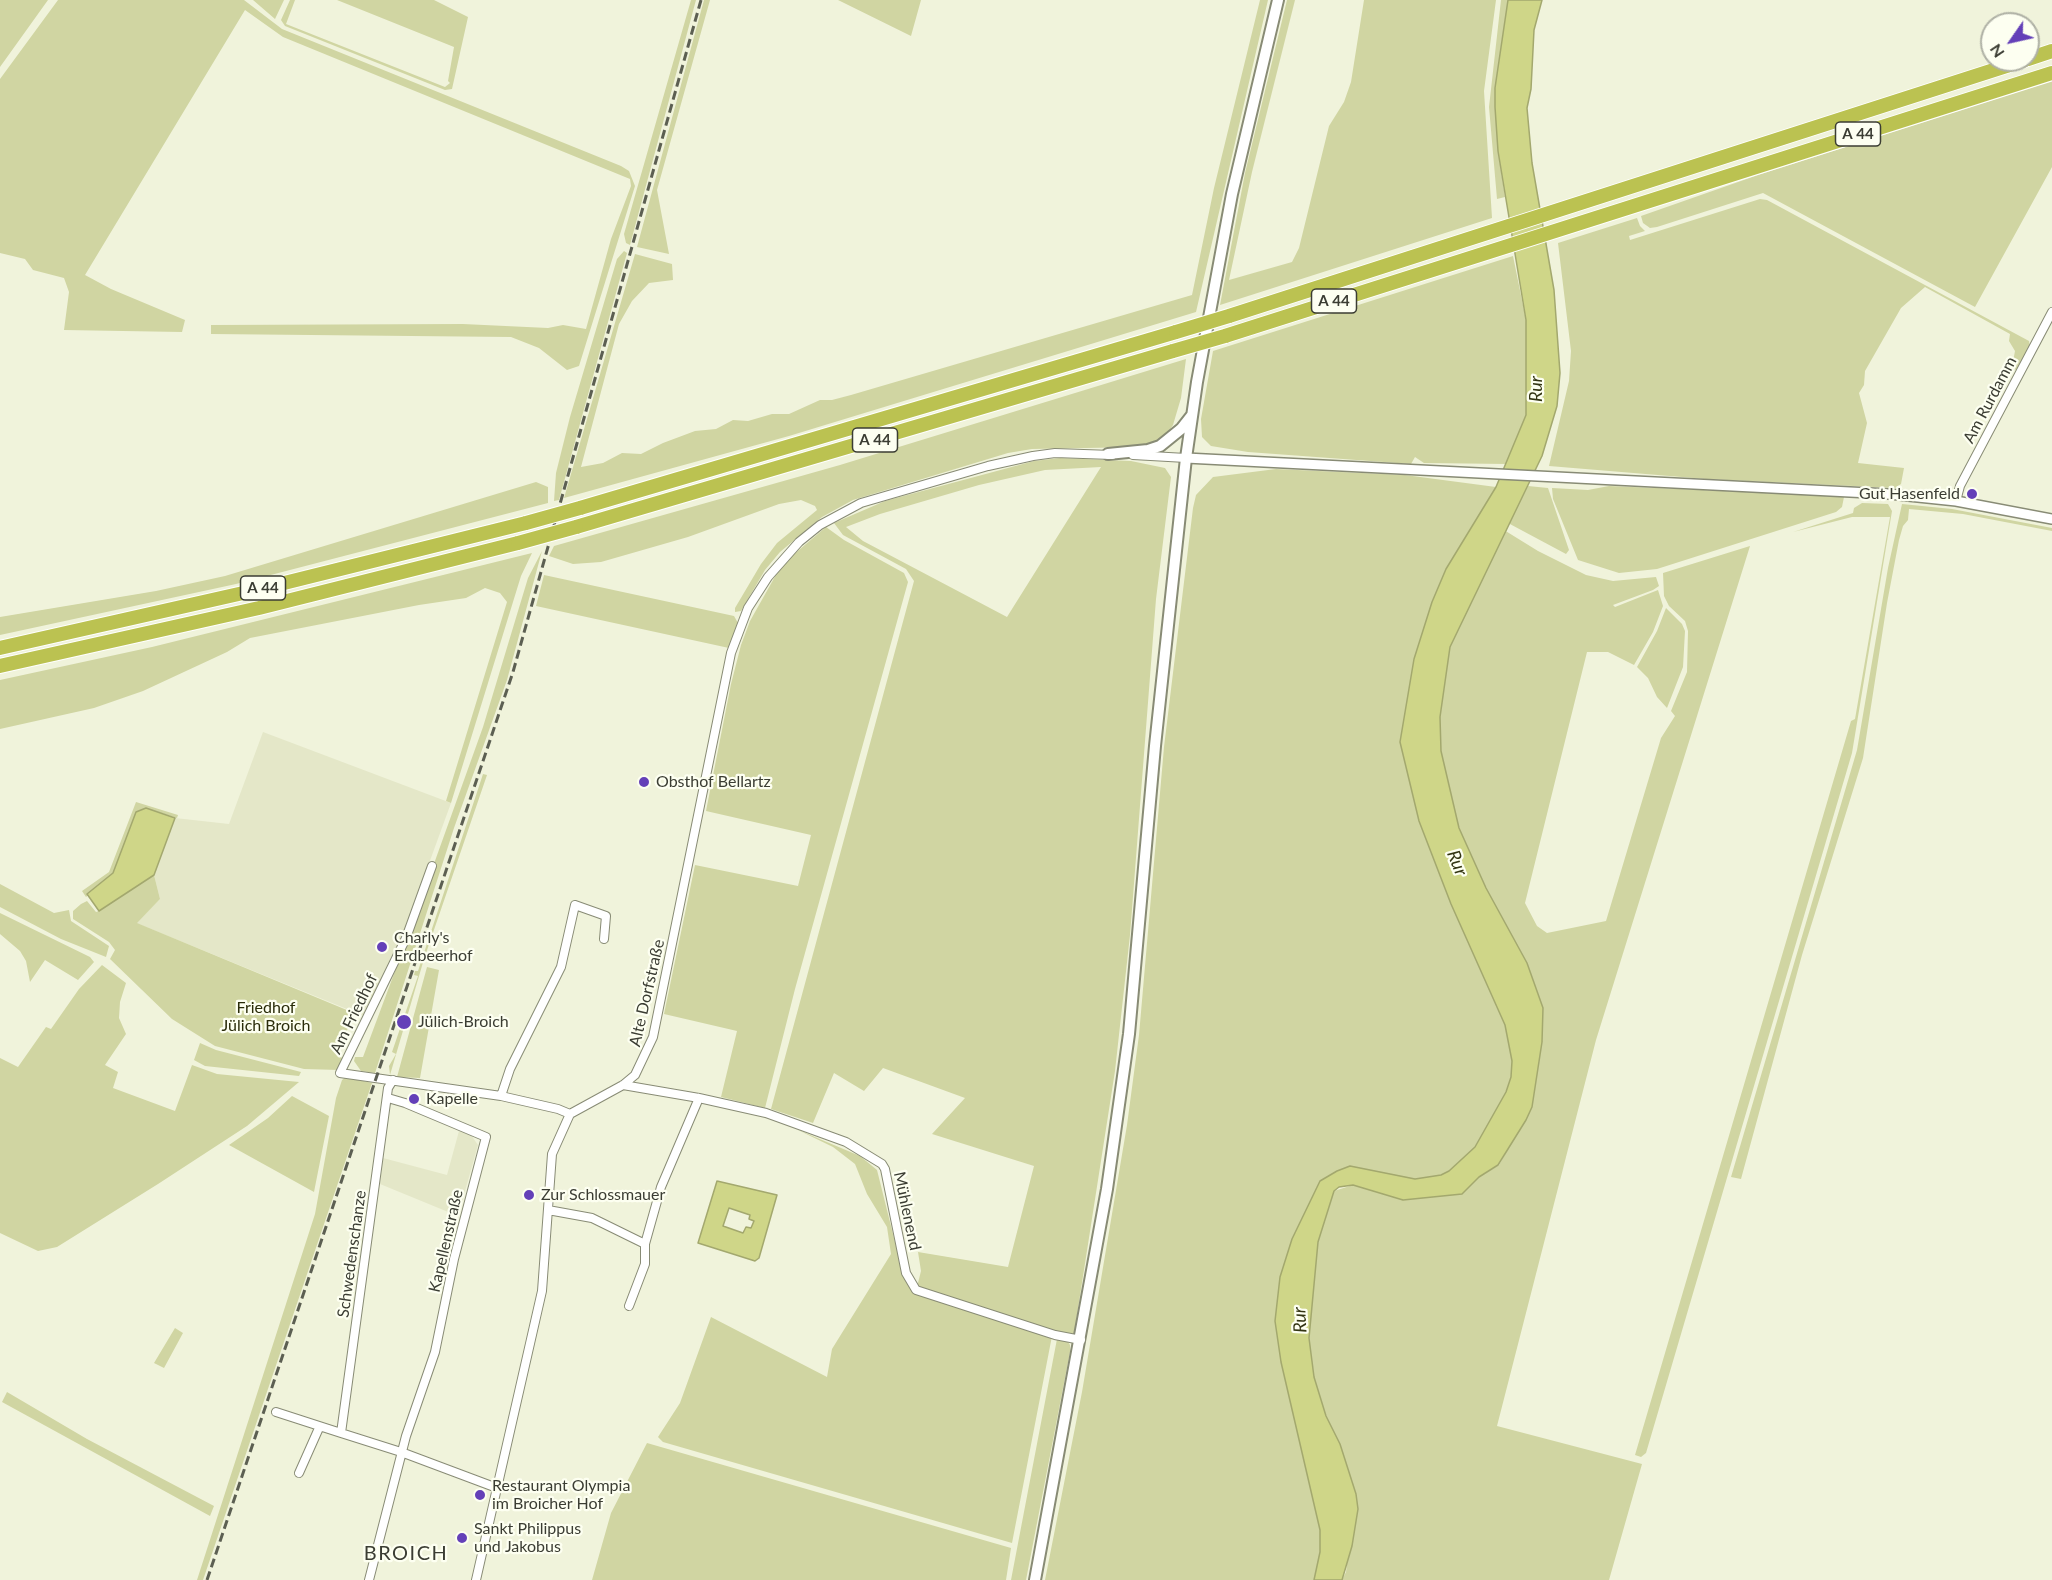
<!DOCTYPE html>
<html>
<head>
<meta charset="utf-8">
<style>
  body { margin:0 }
  #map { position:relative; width:2052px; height:1580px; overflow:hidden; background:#f0f3db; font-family:Lato,sans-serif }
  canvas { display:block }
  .north { position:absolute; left:1980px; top:12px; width:60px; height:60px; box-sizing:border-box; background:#fdfff1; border:2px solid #afb1a5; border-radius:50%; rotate:236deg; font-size:16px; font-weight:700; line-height:24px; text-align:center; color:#3b3d33 }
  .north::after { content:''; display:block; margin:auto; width:21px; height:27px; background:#6440b8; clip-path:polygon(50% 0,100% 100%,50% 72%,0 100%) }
</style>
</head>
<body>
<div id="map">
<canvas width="2052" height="1580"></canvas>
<div class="north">N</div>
</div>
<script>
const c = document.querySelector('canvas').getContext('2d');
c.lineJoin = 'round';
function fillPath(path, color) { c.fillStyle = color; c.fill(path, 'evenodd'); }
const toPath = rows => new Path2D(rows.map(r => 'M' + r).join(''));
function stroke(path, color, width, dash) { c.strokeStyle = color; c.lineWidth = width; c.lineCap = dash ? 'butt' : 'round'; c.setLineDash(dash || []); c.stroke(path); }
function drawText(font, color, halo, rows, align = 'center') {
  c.font = font + ' Lato,sans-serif'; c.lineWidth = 4.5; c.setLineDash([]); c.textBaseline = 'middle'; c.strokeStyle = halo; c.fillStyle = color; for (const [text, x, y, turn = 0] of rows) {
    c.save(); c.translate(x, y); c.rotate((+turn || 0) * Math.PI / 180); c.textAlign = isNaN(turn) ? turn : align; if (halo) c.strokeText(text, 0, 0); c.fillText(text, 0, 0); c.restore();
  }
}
fillPath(toPath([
  [263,732,451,803,404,932,364,1016,136,923,160,899,154,875,175,818,229,824],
  [459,1131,471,1135,478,1145,458,1216,380,1184,383,1158,447,1175]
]), '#e4e7c8');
fillPath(toPath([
  [0,0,48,0,0,67],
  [58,0,244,0,282,29,621,166,629,171,635,186,579,366,567,370,539,348,511,337,211,334,211,325,463,324,548,328,563,325,586,329,611,239,631,186,630,179,283,37,245,10,85,275,111,289,185,320,182,332,64,330,69,292,64,278,33,270,25,259,0,253,0,79],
  [253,0,284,0,275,19],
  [290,0,295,0,286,24,445,87,450,83,448,81,454,47,337,0,434,0,468,17,452,89,445,90,285,26,281,20],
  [691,0,696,0,630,245,626,243,624,234],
  [704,0,710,0,657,190,669,254,637,247],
  [838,0,921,0,911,36],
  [1260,0,1268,0,1196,312,789,436,564,498,635,254,672,264,673,280,649,283,632,301,619,324,581,467,603,463,622,453,641,454,663,443,695,431,716,429,733,420,748,421,772,414,789,414,820,400,832,400,851,395,1192,295,1214,188],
  [1287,0,1295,0,1252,172,1229,280,1292,262,1299,248,1329,126,1344,102,1351,82,1364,0,1496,0,1484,91,1492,218,1220,305,1245,173],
  [1501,0,1508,0,1498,67,1498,151,1505,197,1497,199,1489,107],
  [2052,81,2052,167,1975,307,1763,193,1657,227,1650,228,1643,223,1641,216,1758,175],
  [1760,199,1767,200,2029,341,2030,347,2017,371,2012,367,2015,351,2009,341,2010,334,1925,287,1901,308,1865,371,1864,385,1859,393,1867,423,1858,463,1904,468,1901,484,1895,488,1706,479,1549,466,1569,381,1571,351,1558,243,1637,218,1640,226,1645,231,1629,236,1630,240],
  [624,251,627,253,559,500,554,501,556,473,570,417,617,259],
  [1513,256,1526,320,1526,415,1507,464,1424,463,1415,457,1411,464,1248,452,1211,446,1202,437,1201,419,1213,351],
  [1186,359,1181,398,1173,425,1164,438,1154,444,1139,447,1032,449,1008,453,853,500,822,517,780,552,765,570,741,611,735,612,735,608,761,564,777,543,817,510,815,506,801,500,779,504,688,537,601,562,573,564,549,556,554,546,840,465],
  [1060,458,1131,461,1165,468,1171,477,1156,599,1130,935,1115,1071,1074,1334,1053,1332,917,1287,921,1271,918,1252,1008,1267,1034,1166,932,1134,965,1098,883,1068,864,1091,834,1073,813,1123,771,1109,914,581,906,569,843,535,834,523,885,501,1034,461],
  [1101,467,1007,617,863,541,846,527,880,514,979,485,1045,470],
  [1276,469,1405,475,1496,487,1446,569,1432,602,1400,742,1419,821,1451,904,1505,1025,1512,1061,1511,1077,1506,1092,1475,1147,1449,1171,1441,1175,1415,1179,1350,1166,1337,1171,1281,1362,1320,1530,1320,1552,1314,1580,1045,1580,1082,1392,1127,1125,1139,1035,1164,747,1193,508,1196,495,1213,477],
  [536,482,548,487,548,503,236,584,0,635,0,617,156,591,225,576],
  [1528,486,1548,488,1569,550,1566,554,1508,523],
  [1609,486,1726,491,1844,497,1842,507,1836,512,1657,569,1619,573,1578,560,1553,499,1552,488,1588,490],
  [1862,503,1888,504,1892,511,1852,753,1646,1453,1641,1457,1635,1455,1851,721,1855,719,1890,517,1852,517,1793,532,1853,513,1854,508],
  [1902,504,1952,509,2052,528,2052,531,1963,514,1909,509,1908,520,1903,526,1899,540,1887,603,1863,758,1802,955,1741,1179,1731,1177,1857,750,1888,568],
  [826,527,844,540,904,573,908,582,795,989,765,1108,721,1097,737,1031,664,1014,695,865,798,886,811,835,706,811,731,684,741,645,750,621,777,573,793,555],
  [1504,530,1538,551,1586,575,1613,581,1656,577,1659,586,1653,590,1613,605,1615,607,1658,590,1663,606,1653,632,1634,665,1608,652,1587,652,1525,903,1537,926,1547,933,1606,921,1661,738,1675,716,1671,711,1687,672,1688,631,1685,621,1669,606,1664,596,1663,573,1750,546,1596,1040,1497,1426,1642,1464,1609,1580,1342,1580,1346,1572,1356,1494,1340,1444,1326,1416,1314,1377,1309,1338,1318,1242,1334,1191,1353,1185,1403,1200,1462,1194,1479,1177,1499,1165,1532,1107,1542,1042,1543,1008,1527,963,1486,888,1459,828,1441,751,1440,717,1450,647],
  [542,551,507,680,454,828,375,1073,361,1071,354,1061,355,1057,363,1057,407,939,483,727,528,578],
  [532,553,521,576,451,803,446,801,507,602,500,593,485,588,466,598,419,605,250,638,227,652,143,691,94,708,0,729,0,680,152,647],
  [544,575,734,616,738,623,729,648,536,606],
  [1666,608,1682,624,1685,631,1683,667,1667,708,1657,697,1648,678,1637,667,1657,631],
  [483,774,487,775,424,959,390,1075,389,1066,396,1054,392,1052,418,976,414,975,415,971,418,971],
  [136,802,178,815,177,818,146,808,113,873,86,897,82,891,109,872],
  [154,875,160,899,137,923,354,1013,337,1055,344,1059,339,1070,304,1069,215,1046,172,1019,110,959,115,950,109,942,73,919,73,911,81,904,87,901,96,912,99,911],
  [0,884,54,913,69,910,71,921,109,946,106,957,61,939,0,907],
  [0,913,90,957,94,962,78,980,45,960,30,982,26,961,20,951,0,934],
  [102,965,126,983,120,1002,119,1018,126,1034,105,1065,118,1072,113,1088,175,1111,192,1065,217,1074,299,1082,247,1126,158,1184,57,1247,38,1251,0,1233,0,1058,18,1067,46,1027,51,1029,79,989],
  [427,967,439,970,420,1078,397,1077],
  [200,1043,216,1050,301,1072,299,1076,205,1066,194,1060],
  [346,1077,372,1083,203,1580,197,1580,315,1214,336,1098,342,1080],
  [292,1096,329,1116,314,1192,229,1145,268,1118],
  [796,1129,860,1156,877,1170,903,1274,914,1292,1052,1336,1012,1543,663,1442,658,1437,680,1403,711,1317,827,1377,832,1349,891,1254,887,1227,867,1194,855,1164,833,1147],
  [175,1328,183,1333,164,1368,154,1363],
  [1057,1339,1067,1340,1070,1345,1070,1352,1026,1580,1011,1580],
  [7,1392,87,1439,214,1506,210,1516,2,1402],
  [647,1443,1011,1548,1006,1580,592,1580,611,1513]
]), '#d0d5a2');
const water = toPath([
  [1508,0,1542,0,1534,30,1531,89,1527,108,1532,163,1554,290,1560,373,1557,406,1542,456,1450,647,1440,717,1441,751,1459,828,1486,888,1527,963,1543,1008,1542,1042,1532,1107,1526,1120,1498,1165,1479,1177,1462,1194,1403,1200,1353,1185,1339,1187,1334,1191,1318,1242,1309,1338,1314,1377,1326,1416,1340,1444,1356,1494,1358,1509,1352,1546,1342,1580,1314,1580,1320,1552,1320,1530,1281,1362,1275,1321,1280,1277,1292,1239,1320,1181,1337,1171,1350,1166,1415,1179,1441,1175,1449,1171,1475,1147,1506,1092,1511,1077,1512,1061,1505,1025,1451,904,1419,821,1400,742,1414,659,1432,602,1446,569,1496,487,1526,415,1526,320,1498,151,1495,107,1495,88,1508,0],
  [146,808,175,818,154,875,99,911,87,894,113,873,136,812,146,808],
  [717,1181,777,1195,759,1258,755,1261,698,1243,717,1181],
  [729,1208,750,1215,749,1219,754,1221,751,1228,746,1227,743,1233,723,1226,729,1208]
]);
fillPath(water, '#cfd688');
stroke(water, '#a3a86e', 1.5);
const minor = toPath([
  [1133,455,1186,458],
  [1956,501,1960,486,2052,312],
  [432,866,406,938,340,1073,501,1096,558,1109,570,1114],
  [393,1080,388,1088,341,1433,401,1452,497,1488],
  [623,1085,699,1098,766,1113,846,1142,882,1164,885,1169,906,1273,916,1290,1055,1335,1081,1340],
  [501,1096,510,1069,561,967,575,905,606,916,604,939],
  [548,1210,592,1218,645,1244,661,1187,699,1098],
  [629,1306,645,1264,645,1244],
  [276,1412,341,1433],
  [299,1473,319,1428],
  [369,1580,406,1436,435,1352,454,1259,486,1137,405,1103,388,1098],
  [476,1580,542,1291,552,1154,570,1114,623,1085,635,1075,653,1037,731,653,748,608,768,577,799,542,820,525,861,503,988,466,1033,456,1055,453,1112,455]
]);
const tertiary = toPath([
  [1186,458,1889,494,1956,501,2052,519]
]);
const secondary = toPath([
  [1108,454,1148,450,1160,446,1181,429,1192,415],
  [1035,1580,1107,1189,1129,1034,1155,746,1186,458,1197,382,1232,194,1278,0]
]);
const motorway = toPath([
  [2028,59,2052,51],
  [1229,316,2025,60],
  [1225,336,2052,73],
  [580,508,1176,332],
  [576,527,1173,351],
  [0,648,252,591,526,523],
  [0,666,259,608,518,543]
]);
stroke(minor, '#888b75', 10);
stroke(tertiary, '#888b75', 12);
stroke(secondary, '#888b75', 14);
stroke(motorway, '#fff', 16);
stroke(minor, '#fff', 8);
stroke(tertiary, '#fff', 9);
stroke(secondary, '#fff', 10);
stroke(motorway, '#bbc251', 14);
stroke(toPath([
  [207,1580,513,672,701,0]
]), '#5c5f52', 3, [9, 4.5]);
const motorwayBridge = toPath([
  [1176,332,1229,316],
  [1173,351,1225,336],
  [526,523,580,508],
  [518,543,576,527]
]);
stroke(motorwayBridge, '#fff', 16, []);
stroke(motorwayBridge, '#bbc251', 14);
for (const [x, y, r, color] of [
  [1972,494,6,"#6440b8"],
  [644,782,6,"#6440b8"],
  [382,947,6,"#6440b8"],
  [404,1022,8,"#6440b8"],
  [414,1099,6,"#6440b8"],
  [529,1195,6,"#6440b8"],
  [480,1495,6,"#6440b8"],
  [462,1538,6,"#6440b8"]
]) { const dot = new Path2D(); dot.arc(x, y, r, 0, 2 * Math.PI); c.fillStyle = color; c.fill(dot); stroke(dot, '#fdfff1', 2); }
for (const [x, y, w] of [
  [1858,134,45],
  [1334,301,45],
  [875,440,45],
  [263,588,45]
]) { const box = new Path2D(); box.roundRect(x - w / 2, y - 12, w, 24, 4.5); c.fillStyle = '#fdfff1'; c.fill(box); stroke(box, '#3b3d33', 1.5); }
drawText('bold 15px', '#3b3d33', null, [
  ["A 44",1858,134],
  ["A 44",1334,301],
  ["A 44",875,440],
  ["A 44",263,588]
]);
drawText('16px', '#3b3d33', '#fdfff1', [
  ["Am Rurdamm",1990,400,-62],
  ["Alte Dorfstraße",647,993,-77],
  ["Am Friedhof",354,1014,-64],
  ["Mühlenend",907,1211,78],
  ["Kapellenstraße",446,1241,-77],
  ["Schwedenschanze",352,1254,-82]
]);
drawText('16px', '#3b3d33', '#fdfff1', [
  ["Gut Hasenfeld",1960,494,"right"],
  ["Obsthof Bellartz",656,782],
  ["Charly's",394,938],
  ["Erdbeerhof",394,956],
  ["Jülich-Broich",418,1022],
  ["Kapelle",426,1099],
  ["Zur Schlossmauer",541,1195],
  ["Restaurant Olympia",492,1486],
  ["im Broicher Hof",492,1504],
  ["Sankt Philippus",474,1529],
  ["und Jakobus",474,1547]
], 'left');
drawText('16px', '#2a2c0a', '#fdfff1', [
  ["Friedhof",266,1008],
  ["Jülich Broich",266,1026]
]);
drawText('italic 18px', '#333513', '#fdfff1', [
  ["Rur",1536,389,-90],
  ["Rur",1457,863,68],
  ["Rur",1300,1320,-93]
]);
c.letterSpacing = '1.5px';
drawText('20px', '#3b3d33', '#fdfff1', [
  ["BROICH",406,1554]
]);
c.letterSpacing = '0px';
</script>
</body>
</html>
